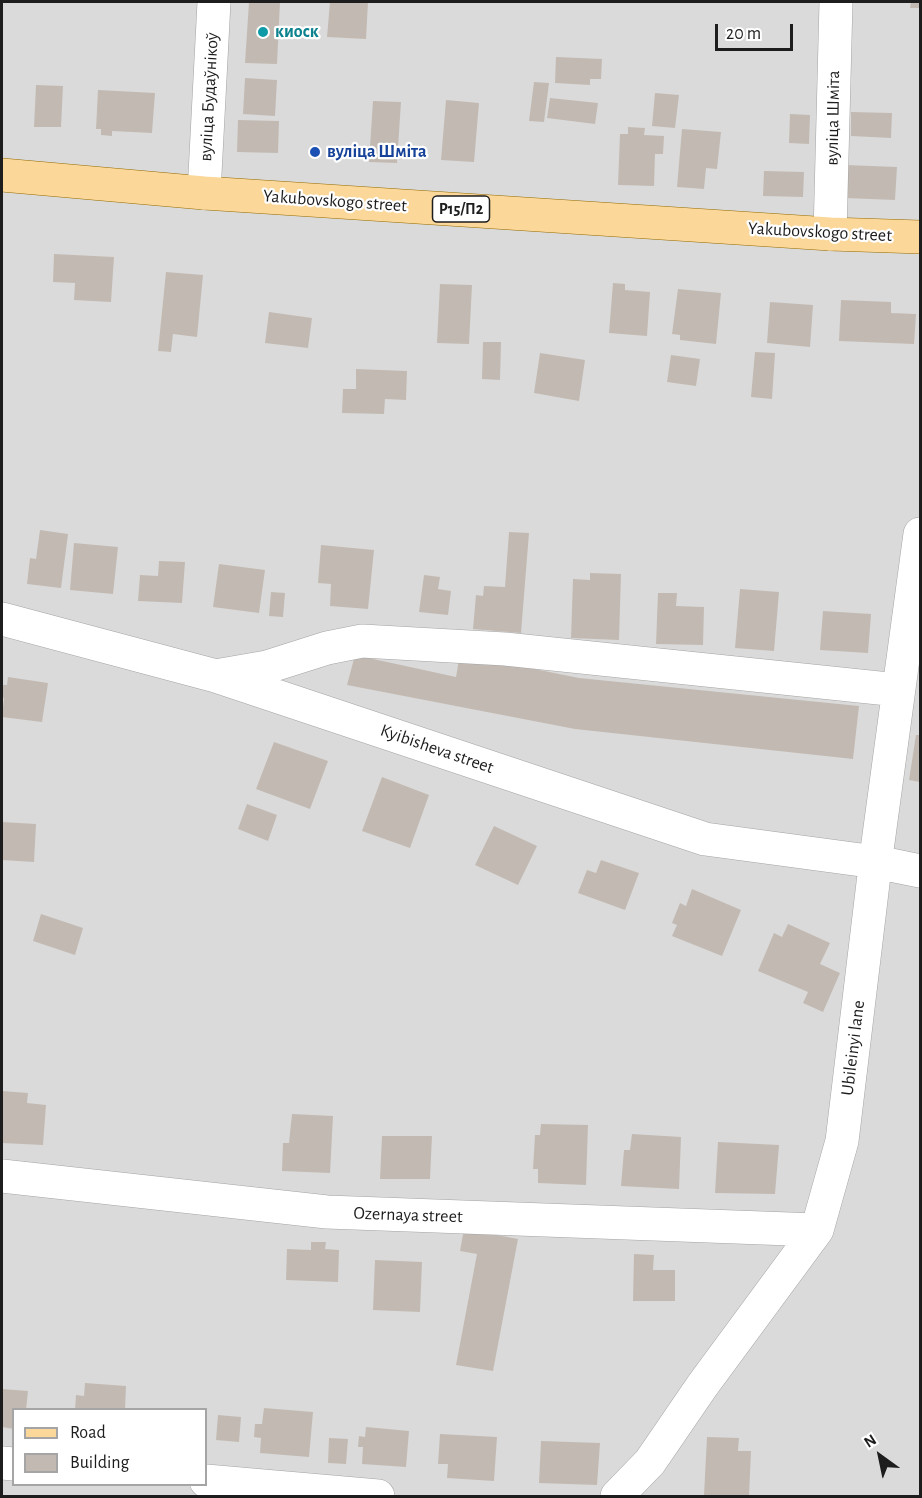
<!DOCTYPE html>
<html>
<head>
<meta charset="utf-8">
<style>
  body { margin:0 }
  #map { position:relative; width:922px; height:1498px; overflow:hidden; background:#eeebe2; font-family:"Alegreya Sans",sans-serif }
  canvas { display:block }
  .frame { position:absolute; inset:0; border:3px solid #1d1d1d; pointer-events:none }
  .legend { position:absolute; left:12px; top:1408px; width:195px; height:78px; box-sizing:border-box; background:#fff; border:2px solid #a5a5a5; margin:0; padding:8px 10px; list-style:none; font-size:18px; color:#1d1d1d }
  .legend li { display:flex; align-items:center; gap:12px; height:30px }
  .legend b { width:30px; border:2px solid #a5a5a5 }
  .north { position:absolute; left:850px; top:1426px; width:60px; height:60px; -webkit-text-stroke:4px #fff; paint-order:stroke; rotate:327deg; font-size:16px; font-weight:700; line-height:24px; text-align:center; color:#1d1d1d }
  .north::after { content:''; display:block; margin:auto; width:21px; height:27px; background:#1d1d1d; clip-path:polygon(50% 0,100% 100%,50% 72%,0 100%) }
  .scale { position:absolute; left:715px; top:24px; width:78px; height:27px; box-sizing:border-box; border:3px solid #1d1d1d; border-top:0; padding-left:8px; font-size:18px; line-height:21px; white-space:nowrap; color:#1d1d1d; -webkit-text-stroke:4px #fff; paint-order:stroke }
</style>
</head>
<body>
<div id="map">
<canvas width="922" height="1498"></canvas>
<div class="frame"></div>
<ul class="legend">
<li><b style="height:8px;background:#fbd79a"></b>Road</li>
<li><b style="height:16px;background:#c2bab2"></b>Building</li>
</ul>
<div class="north">N</div>
<div class="scale">20 m</div>
</div>
<script>
const c = document.querySelector('canvas').getContext('2d');
c.lineJoin = 'round';
function fillPath(path, color) { c.fillStyle = color; c.fill(path, 'evenodd'); }
const toPath = rows => new Path2D(rows.map(r => 'M' + r).join(''));
function stroke(path, color, width, dash) { c.strokeStyle = color; c.lineWidth = width; c.lineCap = dash ? 'butt' : 'round'; c.setLineDash(dash || []); c.stroke(path); }
function drawText(font, color, halo, rows, align = 'center') {
  c.font = font + ' "Alegreya Sans",sans-serif'; c.lineWidth = 4.5; c.setLineDash([]); c.textBaseline = 'middle'; c.strokeStyle = halo; c.fillStyle = color; for (const [text, x, y, turn = 0] of rows) {
    c.save(); c.translate(x, y); c.rotate((+turn || 0) * Math.PI / 180); c.textAlign = isNaN(turn) ? turn : align; if (halo) c.strokeText(text, 0, 0); c.fillText(text, 0, 0); c.restore();
  }
}
fillPath(toPath([
  [2,2,920,2,920,1496,2,1496],
  [14,1410,206,1410,206,1484,14,1484]
]), '#dbdada');
fillPath(toPath([
  [249,2,280,2,277,64,245,63],
  [330,2,368,2,366,39,327,37],
  [911,2,920,2,920,8,910,8],
  [556,57,602,59,601,79,590,79,590,85,555,83],
  [245,78,277,80,275,116,243,114],
  [534,82,549,83,544,122,529,121],
  [36,85,63,86,61,127,34,127],
  [98,90,155,93,152,133,112,131,112,136,101,135,101,129,96,129],
  [655,93,679,95,675,128,652,126],
  [550,98,598,103,595,124,547,118],
  [446,100,479,103,474,162,441,160],
  [373,101,401,102,397,163,369,162],
  [851,112,892,113,891,138,851,136],
  [790,114,810,115,809,144,789,143],
  [238,120,279,121,278,153,237,152],
  [628,127,645,128,644,135,664,136,663,154,655,154,654,186,618,185,620,134,628,134],
  [682,129,721,132,717,169,706,168,704,189,677,187],
  [846,165,897,167,895,200,845,198],
  [764,171,804,172,803,197,763,196],
  [54,254,114,257,111,302,74,300,75,283,53,282],
  [166,272,203,275,197,337,173,334,171,352,158,351],
  [613,283,625,284,625,290,650,292,647,336,609,333],
  [440,284,472,285,469,344,437,343],
  [678,289,721,293,716,344,680,340,680,335,672,334],
  [841,300,891,302,891,313,916,314,914,344,839,341],
  [770,302,813,305,810,347,767,343],
  [269,312,312,318,308,348,265,343],
  [483,342,501,342,500,380,482,379],
  [755,352,775,353,772,399,751,397],
  [540,353,585,360,579,401,534,393],
  [671,355,700,359,696,386,667,382],
  [356,369,407,371,406,400,385,399,384,414,342,413,343,389,356,389],
  [40,530,68,534,61,588,27,584,30,558,36,559],
  [509,532,529,533,521,633,473,629,476,595,483,596,484,586,505,587],
  [74,543,118,547,113,594,70,590],
  [321,545,374,550,368,609,330,606,331,584,318,583],
  [159,561,185,562,182,603,138,601,140,575,158,576],
  [219,564,265,570,259,613,213,607],
  [590,573,621,574,619,640,571,638,573,579,590,580],
  [424,575,440,577,438,589,451,591,448,615,419,612],
  [740,589,779,592,774,651,735,648],
  [271,592,285,593,283,617,269,616],
  [658,593,677,593,676,606,704,607,703,645,656,644],
  [823,611,871,614,868,653,820,650],
  [460,654,579,678,859,706,853,759,575,729,347,685,355,655,456,677],
  [8,677,48,683,42,722,2,717,4,698,2,697,2,685,7,685],
  [916,735,920,735,920,782,909,780],
  [274,742,328,761,310,809,256,789],
  [382,777,429,795,410,848,362,831],
  [247,804,277,815,268,841,238,829],
  [2,822,36,824,34,862,2,860],
  [494,826,537,846,518,885,475,865],
  [601,860,639,873,625,910,578,893,587,870,596,873],
  [692,889,741,910,722,956,672,936,677,925,672,923,680,903,686,906],
  [41,914,83,928,75,955,33,941],
  [788,924,830,943,820,964,840,973,823,1012,803,1003,808,992,758,971,774,933,782,937],
  [2,1091,28,1093,27,1103,46,1105,43,1145,2,1143],
  [292,1114,333,1116,330,1173,282,1171,283,1143,289,1143],
  [541,1124,588,1125,586,1185,538,1183,538,1169,533,1169,535,1135,540,1135],
  [632,1134,681,1137,679,1189,621,1186,624,1150,630,1150],
  [382,1136,432,1136,430,1179,380,1179],
  [718,1142,779,1145,775,1194,715,1193],
  [464,1229,518,1239,493,1371,456,1365,477,1254,460,1251],
  [311,1242,326,1242,325,1249,339,1250,338,1282,286,1280,287,1249,311,1250],
  [634,1254,654,1255,653,1270,675,1270,675,1301,633,1301],
  [375,1260,422,1262,420,1312,373,1310],
  [85,1383,126,1386,125,1410,75,1410,76,1395,84,1396],
  [2,1389,28,1391,26,1410,14,1410,14,1429,2,1427],
  [264,1408,313,1412,309,1457,260,1453,261,1438,254,1437,255,1424,262,1424],
  [218,1415,241,1417,239,1442,216,1440],
  [366,1427,409,1431,406,1467,362,1464,363,1447,358,1447,359,1436,365,1437],
  [440,1434,497,1437,494,1481,447,1478,448,1464,438,1464],
  [707,1437,739,1438,738,1451,751,1451,749,1496,704,1495],
  [329,1438,348,1439,346,1464,328,1463],
  [541,1441,600,1443,597,1485,539,1483]
]), '#c2bab2');
const minor = toPath([
  [204,193,214,2],
  [830,234,836,2],
  [2,619,216,676,705,839,876,862,920,871],
  [221,675,267,667,327,648,362,641,505,649,898,690],
  [2,1176,327,1212,817,1230],
  [2,1463,14,1464],
  [206,1481,378,1496],
  [617,1496,650,1462,702,1386,817,1230,842,1141,877,850,920,534]
]);
const major = toPath([
  [2,175,204,193,830,234,920,237]
]);
stroke(minor, '#a4a4a4', 34);
stroke(major, '#946c01', 34);
stroke(minor, '#fff', 33);
stroke(major, '#fbd79a', 33);
for (const [x, y, r, color] of [
  [263,32,6,"#0f9aa8"],
  [315,152,6,"#1a4fb4"]
]) { const dot = new Path2D(); dot.arc(x, y, r, 0, 2 * Math.PI); c.fillStyle = color; c.fill(dot); stroke(dot, '#fff', 2); }
for (const [x, y, w] of [
  [461,209,57]
]) { const box = new Path2D(); box.roundRect(x - w / 2, y - 13, w, 26, 4.5); c.fillStyle = '#fff'; c.fill(box); stroke(box, '#1d1d1d', 1.5); }
drawText('bold 16px', '#1d1d1d', null, [
  ["Р15/П2",461,209]
]);
drawText('bold 18px', '#0d838f', '#fff', [
  ["киоск",275,32]
], 'left');
drawText('18px', '#1d1d1d', '#fff', [
  ["вуліца Будаўнікоў",209,97,-87],
  ["вуліца Шміта",833,118,-89],
  ["Yakubovskogo street",335,201,4],
  ["Yakubovskogo street",820,232,3],
  ["Kyibisheva street",437,749,19],
  ["Ubileinyi lane",853,1048,-83],
  ["Ozernaya street",408,1215,2]
]);
drawText('bold 18px', '#164399', '#fff', [
  ["вуліца Шміта",327,152]
], 'left');
</script>
</body>
</html>
